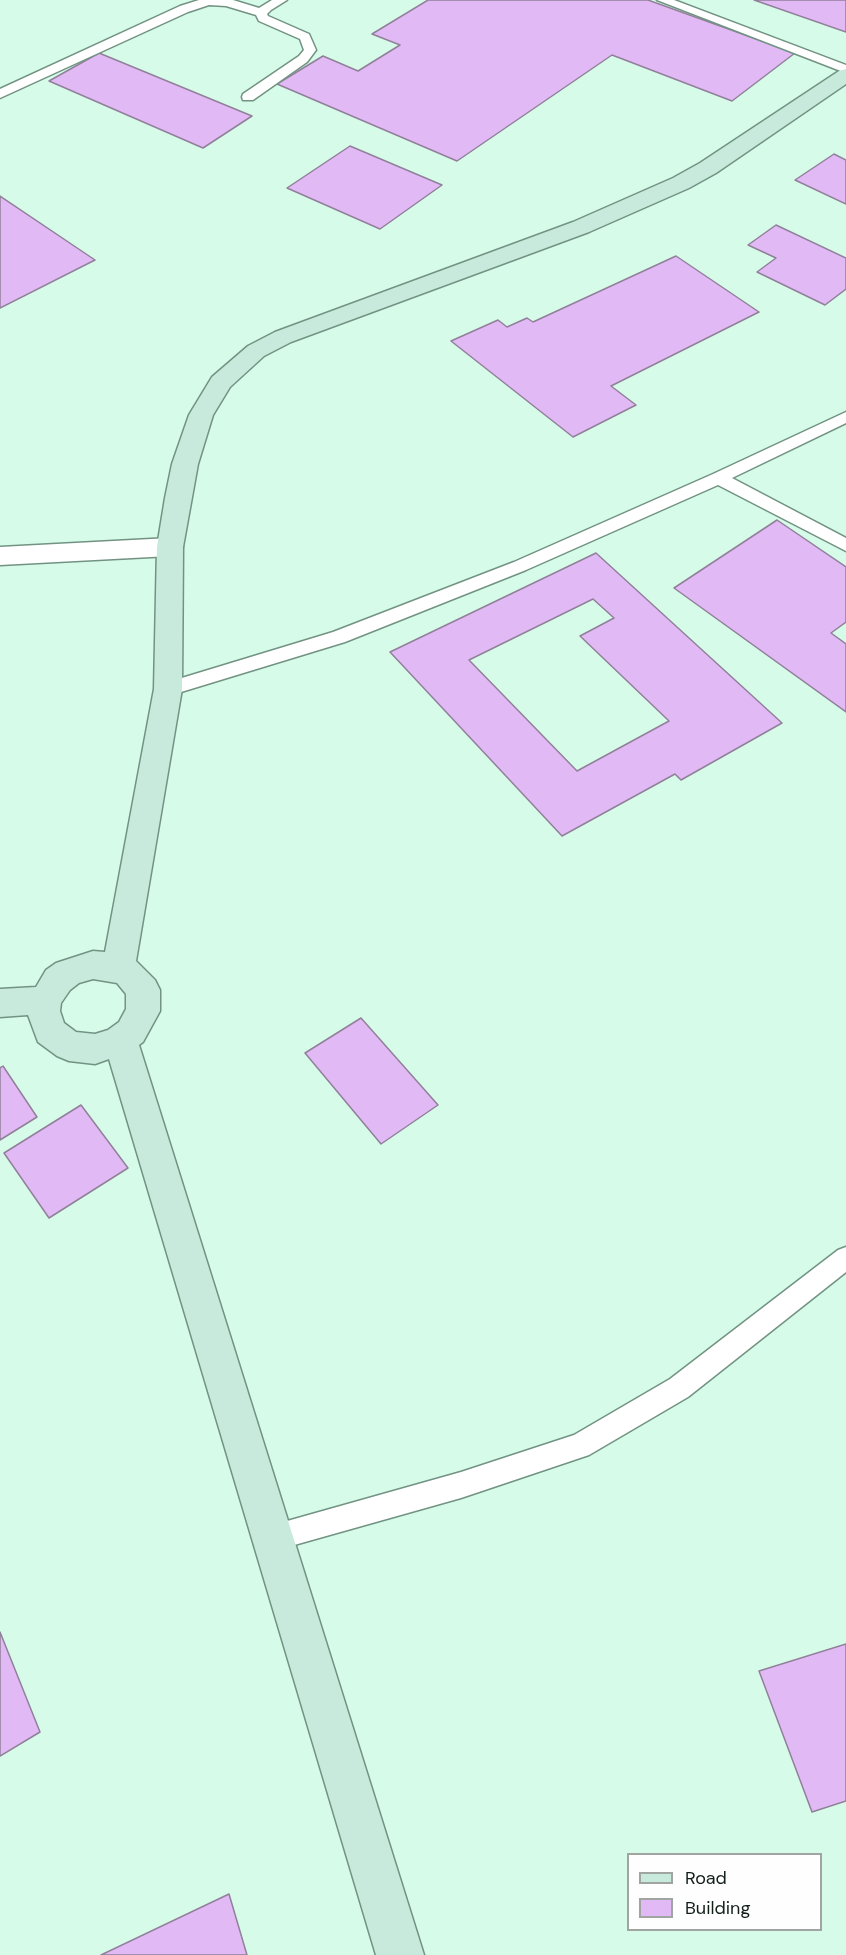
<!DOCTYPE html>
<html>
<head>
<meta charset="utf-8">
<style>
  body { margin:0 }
  #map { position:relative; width:846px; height:1955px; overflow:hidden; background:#d7fbe9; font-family:"DM Sans",sans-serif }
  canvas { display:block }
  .legend { position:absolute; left:627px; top:1853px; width:195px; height:78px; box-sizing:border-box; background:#fefefe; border:2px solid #a0a5a2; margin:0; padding:8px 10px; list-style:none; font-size:18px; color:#121f19 }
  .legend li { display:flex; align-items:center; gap:12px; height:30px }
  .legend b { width:30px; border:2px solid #a0a5a2 }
</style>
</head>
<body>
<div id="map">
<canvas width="846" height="1955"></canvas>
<ul class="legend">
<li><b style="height:8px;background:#c7eadc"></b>Road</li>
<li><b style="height:16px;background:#e1baf5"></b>Building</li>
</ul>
</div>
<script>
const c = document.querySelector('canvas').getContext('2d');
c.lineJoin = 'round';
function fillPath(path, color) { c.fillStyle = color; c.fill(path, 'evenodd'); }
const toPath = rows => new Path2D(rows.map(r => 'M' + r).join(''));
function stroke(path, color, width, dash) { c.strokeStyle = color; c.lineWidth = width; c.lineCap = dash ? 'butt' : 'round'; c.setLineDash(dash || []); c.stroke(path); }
const building = toPath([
  [428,0,648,0,795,53,732,101,612,55,457,161,277,84,323,56,358,71,400,45,372,34,428,0],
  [754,0,846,0,846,32,754,0],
  [99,53,252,116,203,148,49,81,99,53],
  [350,146,442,185,380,229,287,188,350,146],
  [834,154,846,160,846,204,795,180,834,154],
  [0,196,95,260,0,308,0,196],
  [776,225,846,258,846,289,825,305,757,272,776,258,748,245,776,225],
  [676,256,759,312,611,386,636,405,573,437,451,341,498,320,507,327,527,318,533,322,676,256],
  [777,520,846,567,846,622,831,633,846,644,846,712,674,588,777,520],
  [596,553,782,723,681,780,675,774,562,836,390,652,596,553],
  [593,599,614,618,580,636,669,721,577,771,469,660,593,599],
  [361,1018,438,1105,381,1144,305,1053,361,1018],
  [3,1066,37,1117,0,1140,0,1068,3,1066],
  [81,1105,128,1168,49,1218,4,1153,81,1105],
  [0,1632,40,1732,0,1756,0,1632],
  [846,1644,846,1801,812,1812,759,1671,846,1644],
  [229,1894,247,1955,101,1955,229,1894]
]);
fillPath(building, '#e1baf5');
stroke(building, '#91809a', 1.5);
const lane = toPath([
  [199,0,233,0,259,8,272,0,287,0,271,10,267,14,268,16,309,34,316,50,307,62,253,100,243,100,242,97,243,94,299,56,304,50,300,39,259,21,256,15,226,6,209,5,188,12,0,98,0,89,180,6,199,0],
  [657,0,674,0,846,65,846,73,657,0],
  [846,412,846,423,732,478,846,538,846,551,718,485,526,570,345,642,168,696,162,694,159,689,162,684,333,632,514,562,713,474,846,412],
  [846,1247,846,1272,688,1397,589,1455,461,1498,273,1551,264,1547,260,1538,264,1529,273,1525,461,1472,574,1435,670,1379,838,1250,846,1247]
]);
const street = toPath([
  [170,538,179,541,183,547,179,553,170,556,0,565,0,547,170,538]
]);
const secondary = toPath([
  [846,69,846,84,716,173,689,188,589,232,291,342,264,356,230,387,213,415,198,464,183,547,182,689,136,961,155,980,160,990,160,1011,143,1042,139,1045,424,1955,376,1955,109,1059,95,1064,69,1061,57,1056,38,1042,28,1015,0,1017,0,989,36,987,46,970,56,963,93,951,105,952,154,689,157,547,165,498,172,464,189,415,212,377,248,346,275,332,573,222,673,178,700,163,839,71,846,69],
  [93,979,117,983,126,994,126,1009,119,1022,108,1030,95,1034,76,1032,64,1023,60,1011,61,1003,70,990,79,983,93,979]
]);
stroke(lane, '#729383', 3);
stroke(street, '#729383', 3);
stroke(secondary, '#729383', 3);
fillPath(lane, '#fff');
fillPath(street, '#fff');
fillPath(secondary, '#c7eadc');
</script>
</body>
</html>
